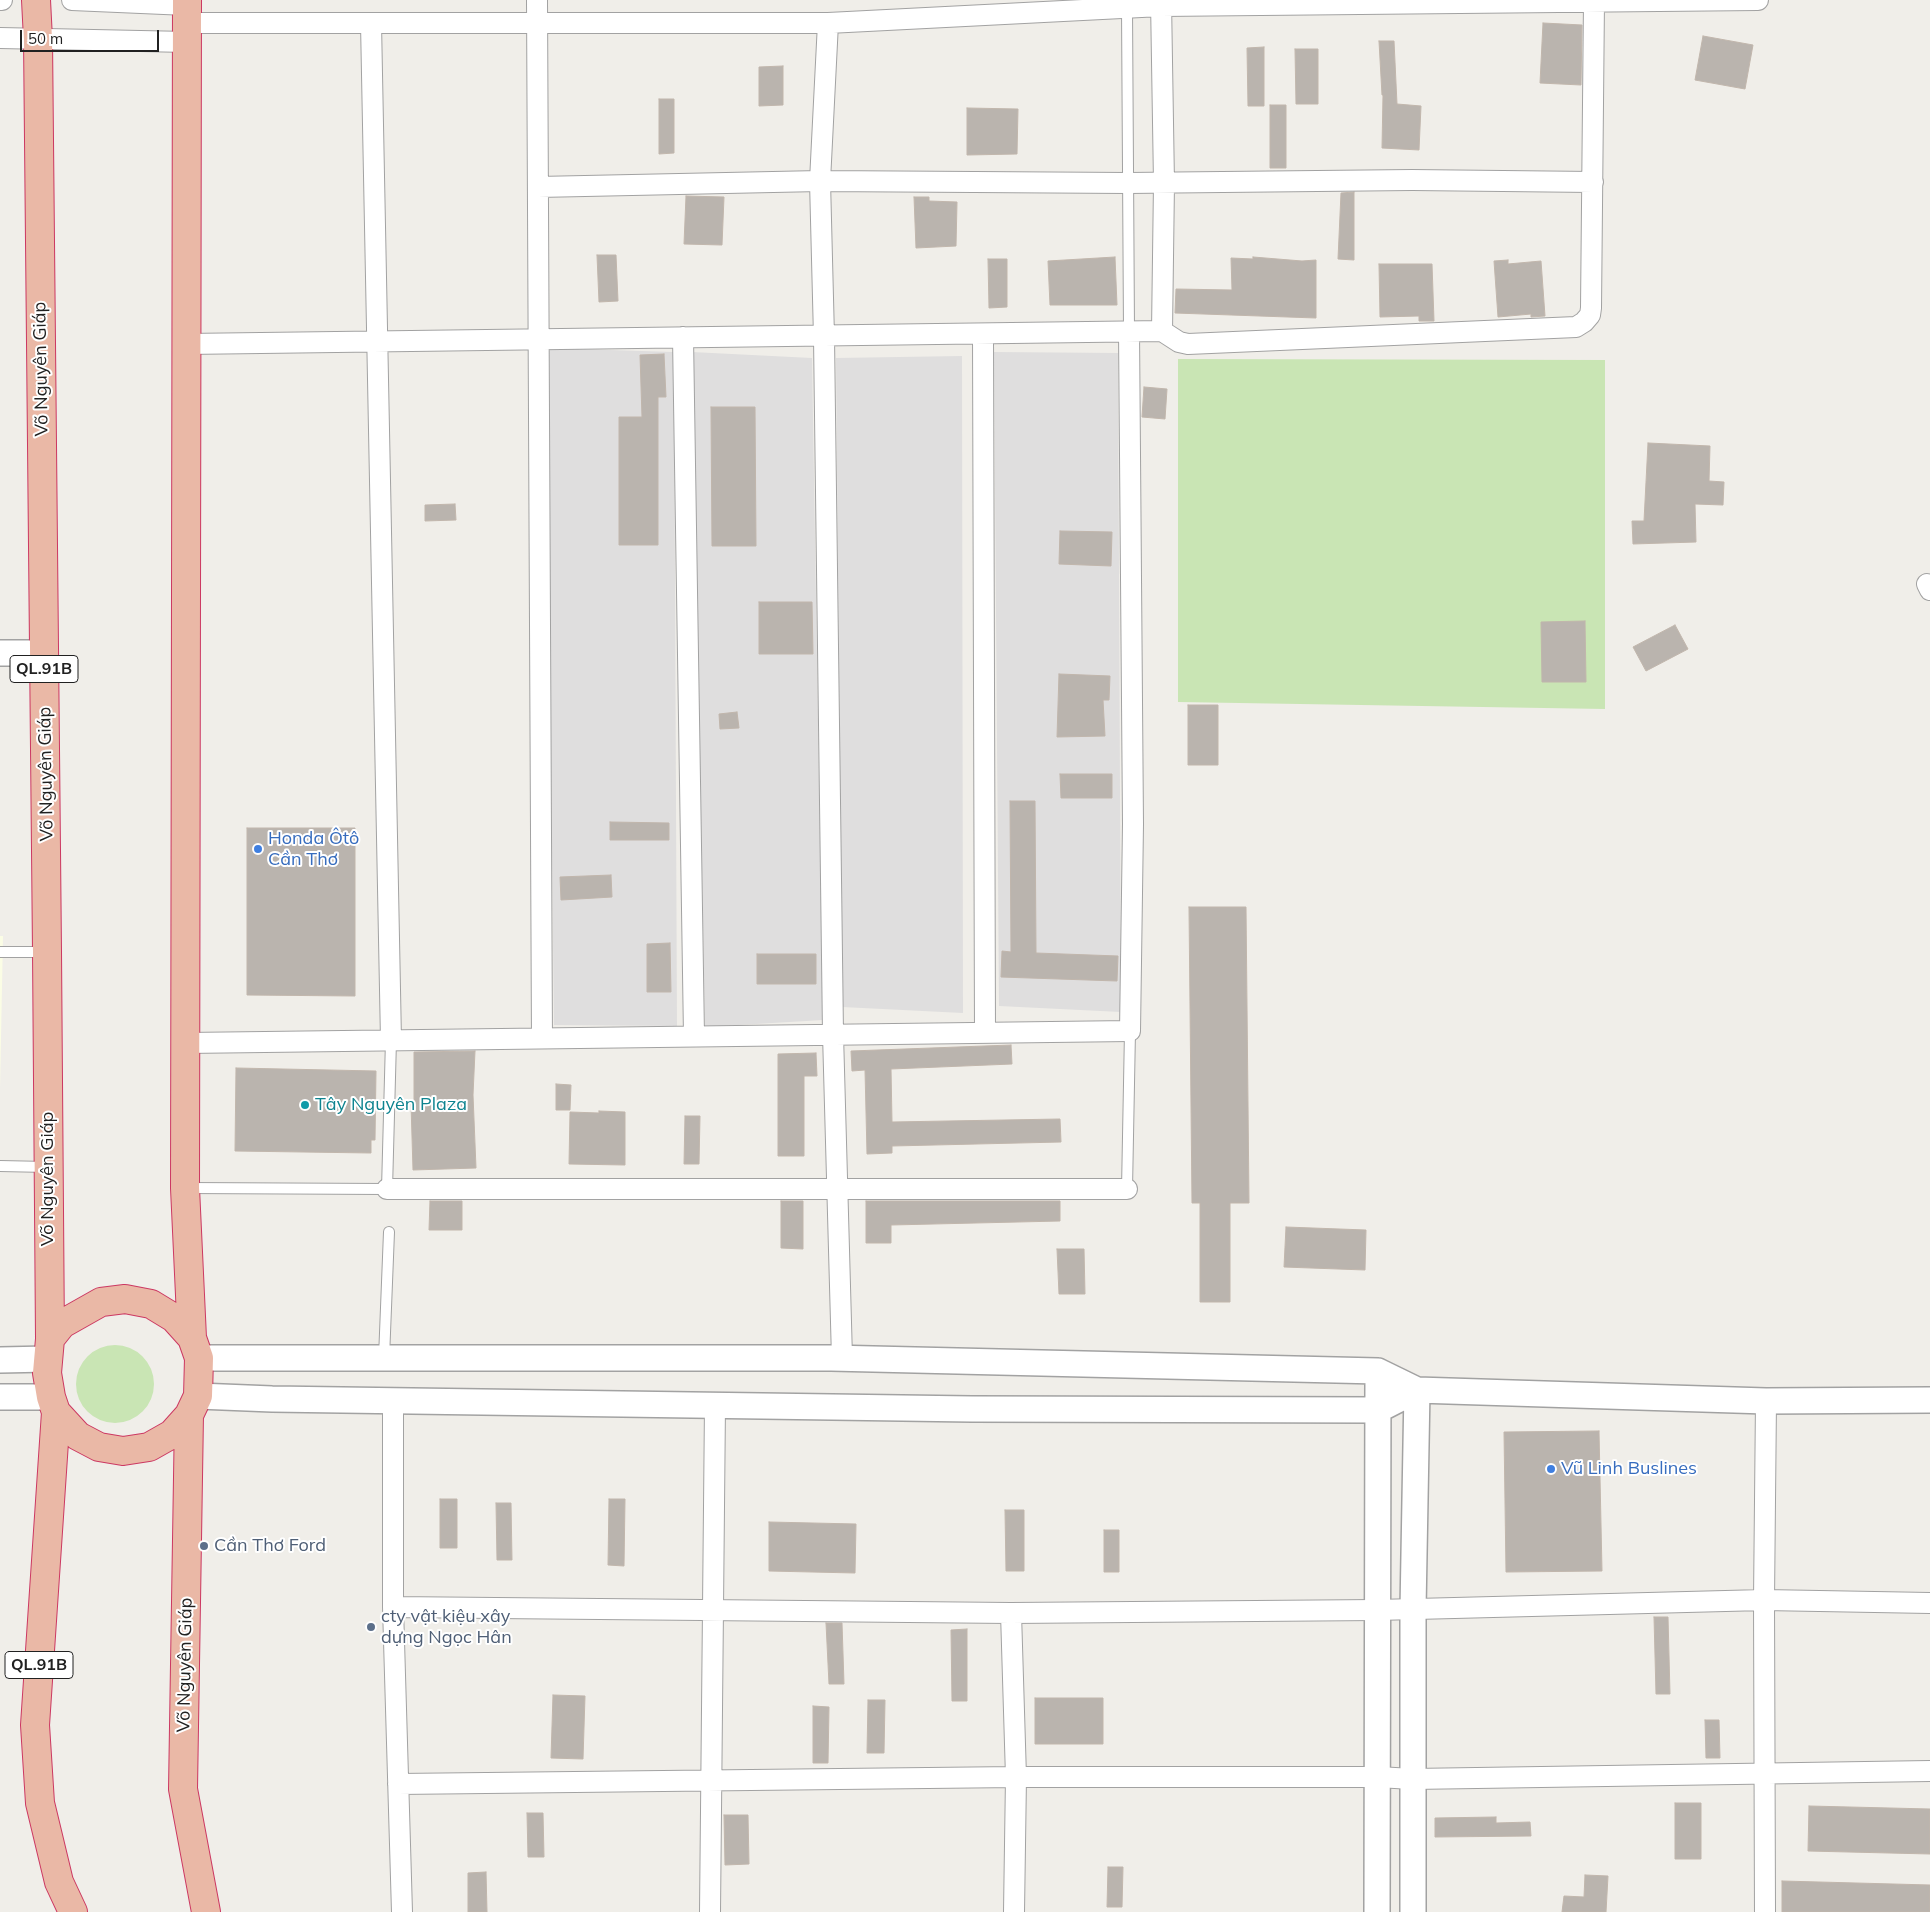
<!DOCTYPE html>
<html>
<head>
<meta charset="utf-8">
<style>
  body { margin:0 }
  #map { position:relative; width:1930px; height:1912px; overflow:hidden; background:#f0eee9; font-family:Mulish,sans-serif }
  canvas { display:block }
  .scale { position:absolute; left:20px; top:30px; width:139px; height:22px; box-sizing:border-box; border:2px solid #212121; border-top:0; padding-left:6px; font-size:15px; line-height:18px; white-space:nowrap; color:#212121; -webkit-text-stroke:4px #fff; paint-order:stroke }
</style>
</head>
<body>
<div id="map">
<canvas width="1930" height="1912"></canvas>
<div class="scale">50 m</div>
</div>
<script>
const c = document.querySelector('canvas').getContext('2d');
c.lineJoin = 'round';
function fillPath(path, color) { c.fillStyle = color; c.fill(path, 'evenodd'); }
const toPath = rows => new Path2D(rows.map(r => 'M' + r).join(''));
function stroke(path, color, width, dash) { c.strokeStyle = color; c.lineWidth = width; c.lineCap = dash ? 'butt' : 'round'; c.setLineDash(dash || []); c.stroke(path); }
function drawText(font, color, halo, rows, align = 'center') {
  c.font = font + ' Mulish,sans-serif'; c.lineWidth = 4; c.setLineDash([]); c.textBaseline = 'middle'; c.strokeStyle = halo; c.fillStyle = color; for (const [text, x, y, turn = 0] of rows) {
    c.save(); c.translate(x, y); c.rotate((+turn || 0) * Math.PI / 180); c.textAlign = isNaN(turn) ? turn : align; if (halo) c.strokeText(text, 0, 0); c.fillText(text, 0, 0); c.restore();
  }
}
fillPath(toPath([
  [546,348,674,352,677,1026,554,1025],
  [692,352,812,358,823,1020,705,1027],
  [994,352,1118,353,1121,1012,999,1006],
  [962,356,963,1013,842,1007,836,358]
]), '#dfdede');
fillPath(toPath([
  [0,936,3,936,0,1088]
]), '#fbfde5');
fillPath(toPath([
  [1178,359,1605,360,1605,709,1178,702],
  '76 1384a39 39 0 1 1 78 0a39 39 0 1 1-78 0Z'
]), '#c9e5b4');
const building = toPath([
  [1543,23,1582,25,1581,85,1540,83,1543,23],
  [1703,36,1753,45,1745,89,1695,80,1703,36],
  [1379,41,1394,41,1397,104,1421,106,1419,150,1382,148,1383,95,1382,95,1379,41],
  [1264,47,1264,106,1248,106,1247,48,1264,47],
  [1295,49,1318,49,1318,104,1296,104,1295,49],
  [783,66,783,105,759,106,759,67,783,66],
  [659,99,674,99,674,153,659,154,659,99],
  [1270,105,1286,105,1286,168,1270,168,1270,105],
  [967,108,1018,109,1017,154,967,155,967,108],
  [1354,192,1354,260,1338,259,1341,193,1354,192],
  [686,196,724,197,722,245,684,244,686,196],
  [914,197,929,197,929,201,957,202,956,246,916,248,914,197],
  [597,255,616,255,618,301,599,302,597,255],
  [1115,257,1117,305,1050,305,1048,261,1115,257],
  [1253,257,1302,261,1316,260,1316,318,1175,313,1176,289,1232,290,1231,258,1253,259,1253,257],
  [988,259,1007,259,1007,307,989,308,988,259],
  [1508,260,1508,264,1541,261,1545,316,1531,317,1531,314,1498,317,1494,261,1508,260],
  [1379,264,1432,264,1434,321,1419,321,1419,316,1380,317,1379,264],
  [664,354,666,397,658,397,658,545,619,545,619,417,642,417,640,355,664,354],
  [1144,387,1167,389,1165,419,1142,417,1144,387],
  [711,407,755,407,756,546,712,546,711,407],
  [1648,443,1710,446,1709,481,1724,482,1723,505,1695,504,1696,542,1633,544,1632,521,1644,521,1648,443],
  [455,504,456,520,425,521,425,505,455,504],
  [1060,531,1112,532,1111,566,1059,564,1060,531],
  [759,602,812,602,813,654,759,654,759,602],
  [1585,621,1586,682,1542,682,1541,622,1585,621],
  [1675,625,1688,649,1646,671,1633,647,1675,625],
  [1059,674,1110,676,1109,700,1103,700,1105,736,1057,737,1059,674],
  [1188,705,1218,705,1218,765,1188,765,1188,705],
  [737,712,739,728,720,729,719,714,737,712],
  [1060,774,1112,774,1112,798,1061,798,1060,774],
  [1010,801,1035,801,1036,953,1118,956,1117,981,1001,977,1002,951,1011,952,1010,801],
  [610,822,669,823,669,840,610,840,610,822],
  [247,828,355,828,355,996,247,995,247,828],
  [611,875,612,897,561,900,560,877,611,875],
  [1189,907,1246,907,1249,1203,1230,1203,1230,1302,1200,1302,1200,1203,1192,1203,1189,907],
  [670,943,671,992,647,992,647,944,670,943],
  [757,954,816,954,816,984,757,984,757,954],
  [1011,1045,1012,1064,891,1069,892,1122,1060,1119,1061,1142,892,1146,892,1153,867,1154,865,1070,852,1071,851,1051,1011,1045],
  [475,1051,473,1095,476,1168,413,1170,411,1104,414,1104,414,1052,475,1051],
  [816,1053,817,1076,804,1076,804,1156,778,1156,778,1054,816,1053],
  [236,1068,376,1071,375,1140,371,1140,371,1153,235,1151,236,1068],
  [556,1084,571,1085,570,1110,556,1110,556,1084],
  [599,1111,625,1112,625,1165,569,1164,570,1112,599,1113,599,1111],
  [685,1116,700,1116,699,1164,684,1164,685,1116],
  [430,1201,462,1201,462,1230,429,1230,430,1201],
  [781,1201,803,1201,803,1249,781,1248,781,1201],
  [866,1201,1060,1201,1060,1221,891,1225,891,1243,866,1243,866,1201],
  [1286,1227,1366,1230,1365,1270,1284,1267,1286,1227],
  [1057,1249,1084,1249,1085,1294,1059,1294,1057,1249],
  [1599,1431,1602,1571,1506,1572,1504,1432,1599,1431],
  [440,1499,457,1499,457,1548,440,1548,440,1499],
  [609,1499,625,1499,624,1566,608,1565,609,1499],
  [496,1503,511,1503,512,1560,497,1560,496,1503],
  [1005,1510,1024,1510,1024,1571,1006,1571,1005,1510],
  [769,1522,856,1524,855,1573,769,1571,769,1522],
  [1104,1530,1119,1530,1119,1572,1104,1572,1104,1530],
  [1654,1617,1668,1617,1670,1694,1656,1694,1654,1617],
  [826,1623,842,1623,844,1684,829,1684,826,1623],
  [967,1629,967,1701,952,1701,951,1630,967,1629],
  [553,1695,585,1696,583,1759,551,1758,553,1695],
  [1035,1698,1103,1698,1103,1744,1035,1744,1035,1698],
  [868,1700,885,1700,884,1753,867,1753,868,1700],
  [813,1706,829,1707,828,1763,813,1763,813,1706],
  [1705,1720,1719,1720,1720,1758,1706,1758,1705,1720],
  [1675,1803,1701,1803,1701,1859,1675,1859,1675,1803],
  [1809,1806,1930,1809,1930,1854,1808,1851,1809,1806],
  [527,1813,543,1813,544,1857,528,1857,527,1813],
  [724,1815,748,1815,749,1864,725,1865,724,1815],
  [1496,1817,1496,1823,1530,1822,1531,1836,1435,1837,1435,1818,1496,1817],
  [1108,1867,1123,1867,1122,1907,1107,1907,1108,1867],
  [486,1872,487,1912,468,1912,468,1873,486,1872],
  [1585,1875,1608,1876,1606,1912,1562,1912,1564,1896,1584,1897,1585,1875],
  [1782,1881,1930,1885,1930,1912,1782,1912,1782,1881]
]);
fillPath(building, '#bab4ae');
stroke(building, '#c1b6ac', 1);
const service = toPath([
  [1127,8,1129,331],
  [0,952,46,952],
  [0,1166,47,1167],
  [186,1188,387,1189,391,1040],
  [1127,1189,1130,1031],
  [384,1358,389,1232]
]);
const minor = toPath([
  [0,0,2,0],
  [72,0,187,5],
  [537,0,542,1038],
  [1161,0,1164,183,1162,331],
  [187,23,828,23,1161,6,1758,0],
  [371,23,391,1040],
  [828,23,820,181,824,337,833,1034,842,1358],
  [0,38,187,42],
  [538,187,820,181,1128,183,1412,180,1593,182],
  [983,334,985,1032],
  [683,337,694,1036],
  [186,344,1162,331,1179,342,1188,344,1576,327,1584,322,1590,315,1591,308,1594,1],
  [1927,584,1930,590],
  [186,1043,1130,1031,1133,824,1129,331],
  [387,1189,1127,1189],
  [393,1401,393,1607,402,1912],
  [393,1607,1011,1613,1377,1610,1764,1600,1930,1603],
  [1011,1613,1016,1777,1014,1912],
  [398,1784,1016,1777,1378,1777,1412,1779,1930,1771],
  [710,1912,715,1405],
  [1765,1912,1764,1600,1766,1401]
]);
const tertiary = toPath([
  [0,653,44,653],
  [199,1358,831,1358,1378,1371,1417,1390,1766,1401,1930,1400],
  [0,1360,48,1359],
  [198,1396,272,1399,972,1409,1378,1410,1417,1390],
  [0,1397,51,1397],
  [1377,1912,1378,1371],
  [1413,1912,1413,1609,1417,1390]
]);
const trunk = toPath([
  [36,0,38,39,47,952,50,1339,47,1373,51,1397,56,1412,78,1436,99,1447,123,1451,149,1447,172,1434,189,1415,198,1396,199,1358,192,1338,174,1318,151,1304,125,1299,101,1302,62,1324,50,1339],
  [187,0,185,1188,192,1338],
  [56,1412,35,1725,40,1803,59,1882,73,1912],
  [189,1415,183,1789,206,1912]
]);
stroke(service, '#a2a2a2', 12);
stroke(minor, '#a2a2a2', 22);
stroke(tertiary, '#a2a2a2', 28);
stroke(trunk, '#cc3862', 30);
stroke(service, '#fff', 10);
stroke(minor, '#fff', 20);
stroke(tertiary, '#fff', 25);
stroke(trunk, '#eab8a6', 28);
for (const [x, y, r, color] of [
  [258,849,5,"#3f7fe0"],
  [305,1105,5,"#0f9aa8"],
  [1551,1469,5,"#3f7fe0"],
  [204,1546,5,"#5c6f8a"],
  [371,1627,5,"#5c6f8a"]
]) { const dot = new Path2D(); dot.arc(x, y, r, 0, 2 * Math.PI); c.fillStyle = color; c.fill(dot); stroke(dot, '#fff', 2); }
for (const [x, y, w] of [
  [44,669,68],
  [39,1665,68]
]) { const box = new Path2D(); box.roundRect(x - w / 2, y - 13.5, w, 27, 4); c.fillStyle = '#fff'; c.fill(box); stroke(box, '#212121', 1); }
drawText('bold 16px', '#212121', null, [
  ["QL.91B",44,669],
  ["QL.91B",39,1665]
]);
drawText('18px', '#212121', '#fff', [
  ["Võ Nguyên Giáp",41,369,-91],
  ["Võ Nguyên Giáp",46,774,-91],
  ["Võ Nguyên Giáp",48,1179,-90],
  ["Võ Nguyên Giáp",185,1665,-89]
]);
drawText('18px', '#366cbe', '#fff', [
  ["Honda Ôtô",268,839],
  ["Cần Thơ",268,860],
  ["Vũ Linh Buslines",1561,1469]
], 'left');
drawText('18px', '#0d838f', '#fff', [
  ["Tây Nguyên Plaza",315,1105]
], 'left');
drawText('18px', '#4e5e75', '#fff', [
  ["Cần Thơ Ford",214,1546],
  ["cty vật kiệu xây",381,1617],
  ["dựng Ngọc Hân",381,1638]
], 'left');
</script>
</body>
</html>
